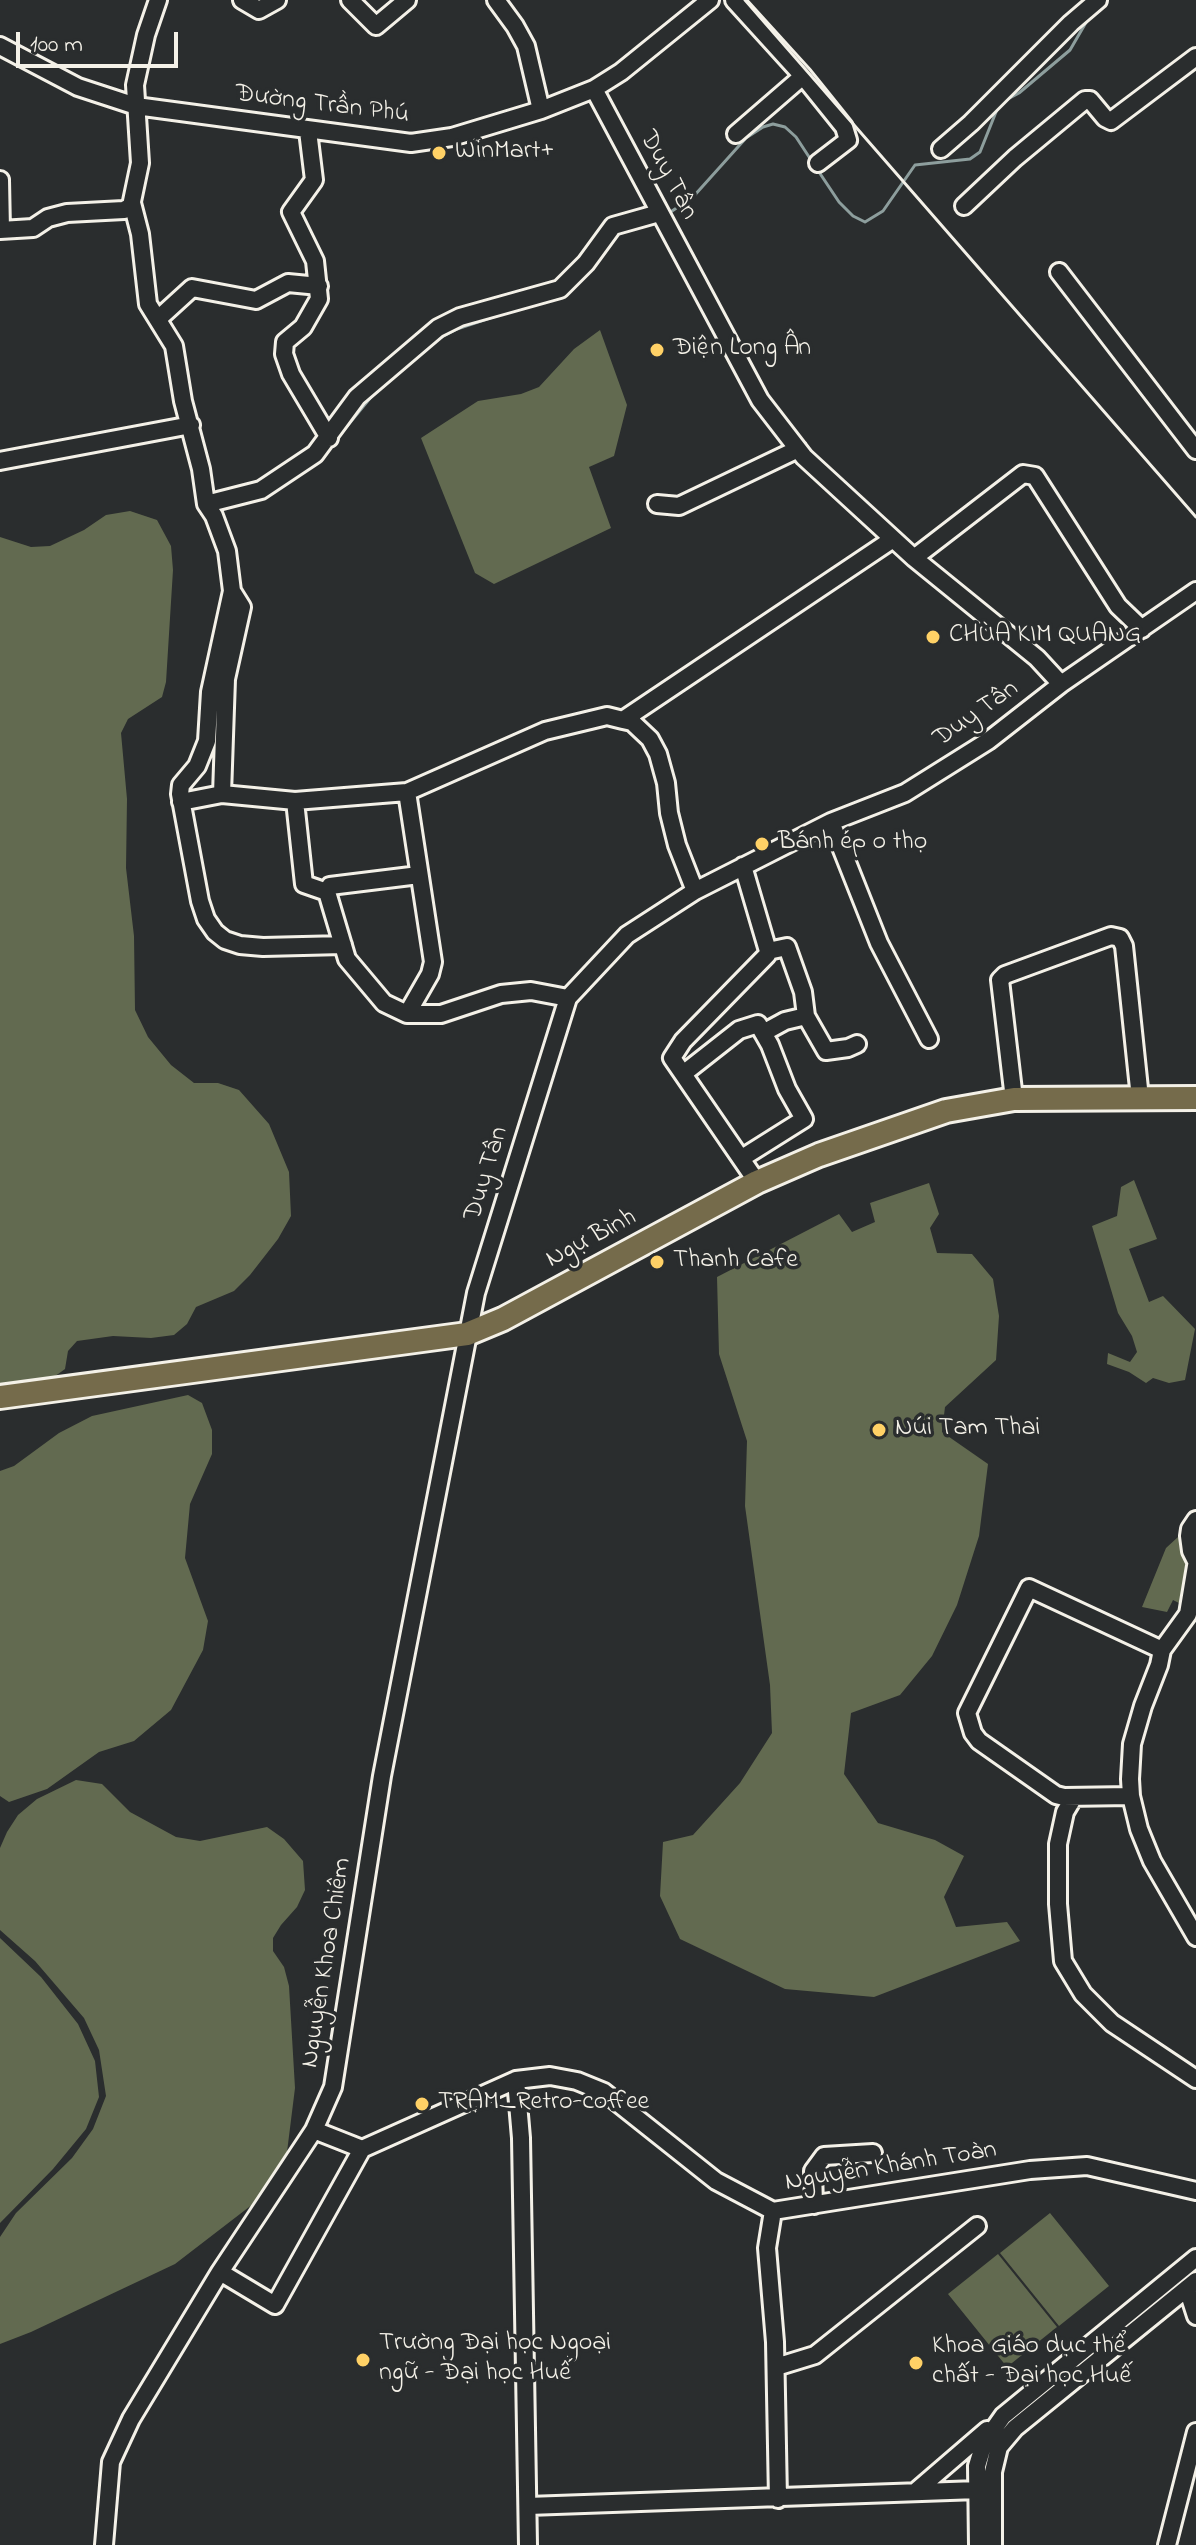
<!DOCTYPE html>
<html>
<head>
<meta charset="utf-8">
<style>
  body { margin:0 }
  #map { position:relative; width:1196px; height:2545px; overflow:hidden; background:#2a2d2e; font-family:"Indie Flower",sans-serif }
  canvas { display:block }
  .scale { position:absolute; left:16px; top:32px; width:162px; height:36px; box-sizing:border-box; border:4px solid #f4f1e8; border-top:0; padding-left:10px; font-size:24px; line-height:28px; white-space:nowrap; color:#f4f1e8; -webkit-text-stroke:6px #2a2d2e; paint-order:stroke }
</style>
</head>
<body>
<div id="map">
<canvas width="1196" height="2545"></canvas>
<div class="scale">100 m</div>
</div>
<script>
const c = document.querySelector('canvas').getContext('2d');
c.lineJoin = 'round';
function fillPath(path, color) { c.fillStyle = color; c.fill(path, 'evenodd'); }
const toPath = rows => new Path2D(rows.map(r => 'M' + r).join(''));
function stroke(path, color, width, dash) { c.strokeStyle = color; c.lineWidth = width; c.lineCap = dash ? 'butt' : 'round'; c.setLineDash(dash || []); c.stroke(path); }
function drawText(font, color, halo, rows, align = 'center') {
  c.font = font + ' "Indie Flower",sans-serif'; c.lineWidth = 7; c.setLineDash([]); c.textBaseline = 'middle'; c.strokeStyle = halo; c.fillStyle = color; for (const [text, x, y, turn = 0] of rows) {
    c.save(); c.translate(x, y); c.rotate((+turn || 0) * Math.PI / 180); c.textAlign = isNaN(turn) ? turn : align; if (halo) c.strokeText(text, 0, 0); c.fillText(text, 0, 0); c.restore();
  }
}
fillPath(toPath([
  [600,330,627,405,614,456,589,467,611,528,494,584,475,573,421,438,478,401,521,394,539,387,574,349],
  [130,511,157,520,171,546,173,570,166,682,162,697,128,719,121,733,127,799,126,868,134,936,135,1010,148,1037,171,1065,194,1083,218,1083,239,1090,269,1124,289,1172,291,1216,278,1239,250,1275,234,1291,196,1307,187,1324,174,1335,151,1338,113,1336,77,1341,68,1351,65,1369,54,1377,0,1384,0,537,31,547,50,546,84,530,106,515],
  [1134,1180,1157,1239,1129,1249,1149,1302,1163,1296,1195,1329,1185,1380,1169,1383,1153,1378,1146,1383,1129,1372,1107,1364,1108,1353,1130,1362,1137,1352,1132,1336,1118,1313,1092,1226,1117,1216,1121,1187],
  [929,1183,939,1214,930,1228,937,1253,972,1254,993,1279,999,1316,996,1360,945,1407,942,1432,988,1464,979,1536,957,1605,932,1656,900,1695,851,1713,844,1774,878,1823,935,1840,964,1856,944,1897,956,1927,1007,1922,1020,1941,874,1997,785,1989,680,1939,660,1896,663,1842,693,1835,740,1783,772,1733,770,1685,745,1506,747,1441,719,1354,717,1277,839,1214,852,1232,875,1222,870,1203],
  [188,1395,202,1403,212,1430,212,1454,190,1504,185,1558,208,1621,203,1650,171,1710,134,1741,99,1752,47,1789,9,1802,0,1796,0,1471,14,1466,59,1433,92,1416],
  [1178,1537,1194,1558,1183,1605,1173,1600,1167,1612,1142,1607,1166,1548],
  [76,1780,102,1784,130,1812,176,1837,200,1841,267,1827,284,1839,303,1861,305,1890,297,1907,281,1925,273,1938,273,1951,284,1967,289,1986,295,2088,286,2160,276,2180,253,2204,175,2264,31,2332,0,2344,0,2237,16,2213,72,2158,93,2129,106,2096,99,2050,84,2018,35,1961,0,1930,0,1848,7,1832,18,1815,37,1799],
  [0,1938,41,1977,78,2024,95,2061,99,2097,86,2129,53,2169,0,2223],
  [1050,2213,1109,2286,1059,2326,1000,2253],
  [998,2254,1057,2327,1007,2367,948,2294]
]), '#626a50');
stroke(toPath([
  [1004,101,1019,93,1070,50,1088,19],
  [817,169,839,202,853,216,865,222,883,211,915,165,970,159,980,152,998,107],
  [666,215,693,197,746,138,763,127,773,124,785,127,796,137,813,163],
  [406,365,438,339,457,329,523,307],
  [325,453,371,397,398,373]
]), '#8d9e9d', 3);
const minor = toPath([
  [242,0,259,10,277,0],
  [350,0,376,26,407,0],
  [496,0,515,26,526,46,541,110],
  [734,0,803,76,844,127,848,140,818,163],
  [0,46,78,87,136,106,411,143,452,137,541,110,594,89,621,72,710,0],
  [594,89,760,400,804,457,914,558,1037,658,1061,684],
  [308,131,314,180,291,212,315,261,319,299,303,327,285,342,284,354,291,374,329,438],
  [736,134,803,76],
  [941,149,971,123,1071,23,1098,0],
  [0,180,1,230],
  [132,203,140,234,148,304,174,346,183,401,201,469,206,504,214,516,227,551,232,591,210,692,207,741,197,766,181,785,180,794,200,901,206,919,215,932,225,940,240,945,263,947,343,945],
  [964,206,1015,158,1085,100,1090,100,1105,118,1111,121,1196,57],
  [0,230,33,228,48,218,67,213,124,210,131,206,140,163,135,85,146,35,158,0],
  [1059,272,1196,450],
  [158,319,192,288,256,300,288,283,319,286],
  [0,461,191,425],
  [210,503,261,490,315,454,357,397,438,328,460,317,560,289,586,263,613,226,659,213],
  [657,504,679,506,798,449],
  [914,558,1023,474,1035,476,1118,606,1142,629],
  [623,720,632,722,650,739,658,754,666,783,669,813,677,845,695,891],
  [222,794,226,679,242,607,232,591],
  [295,801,304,884,327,892],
  [181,802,222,794,295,801,407,792,545,731,607,716,623,720,893,539],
  [831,822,879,943,929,1039],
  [743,866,768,951,767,955,683,1041,672,1058,757,1182],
  [419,875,330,886,327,892,347,959,384,1003,407,1014,441,1014,501,994,531,991,568,998],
  [768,951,787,947,803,992,806,1016,826,1051,848,1048,857,1044],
  [407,1014,430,974,433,962,407,792],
  [763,1033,785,1021,806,1016],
  [683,1074,739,1030,758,1024,770,1045,787,1089,804,1119,742,1158],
  [1014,1099,1000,980,1005,975,1111,936,1120,938,1124,946,1140,1098],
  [1196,1520,1190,1529,1189,1536,1191,1551,1196,1561],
  [1196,1566,1188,1614,1162,1650,1159,1665,1143,1706,1132,1744,1130,1779,1131,1796,1139,1829,1152,1861,1196,1937],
  [1131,1796,1064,1797,1056,1795,979,1741,973,1733,967,1713,1029,1588,1162,1650],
  [1074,1797,1065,1812,1058,1844,1058,1904,1063,1961,1083,1994,1112,2023,1196,2079],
  [516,2080,521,2138,528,2545],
  [314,2130,362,2149,516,2080,550,2076,577,2081,604,2092,716,2181,773,2211,1030,2170,1087,2166,1196,2191],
  [814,2205,813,2171,824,2156,873,2153],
  [773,2211,767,2248,775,2342,778,2499],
  [220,2272,275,2305,362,2149],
  [1187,2288,1196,2316],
  [776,2367,815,2355,977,2226],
  [915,2492,987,2430],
  [528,2506,978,2490],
  [104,2545,111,2462,131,2419,220,2272,314,2130,333,2087,382,1776,476,1293,568,998,627,935,695,891,831,822,905,793,988,741,1061,684,1196,591],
  [978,2545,977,2466,984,2443,1003,2416,1196,2258],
  [993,2545,993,2472,999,2447,1015,2428,1196,2281],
  [1167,2545,1196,2432]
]);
const highway = toPath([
  [0,1397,467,1334,503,1319,757,1182,819,1155,946,1111,1014,1099,1196,1098]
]);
stroke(minor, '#f4f1e8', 22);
stroke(highway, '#f4f1e8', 28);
stroke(minor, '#2a2d2e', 16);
stroke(highway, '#756b4b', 22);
stroke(toPath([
  [745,0,1196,517]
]), '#f4f1e8', 3);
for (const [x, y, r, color] of [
  [439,153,8,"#ffd166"],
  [657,350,8,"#ffd166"],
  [933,637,8,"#ffd166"],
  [762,844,8,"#ffd166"],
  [657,1262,8,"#ffd166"],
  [879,1430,8,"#ffd166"],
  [422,2104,8,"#ffd166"],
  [363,2360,8,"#ffd166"],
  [916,2363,8,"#ffd166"]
]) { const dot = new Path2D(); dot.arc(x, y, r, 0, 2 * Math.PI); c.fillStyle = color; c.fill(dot); stroke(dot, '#2a2d2e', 3); }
drawText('26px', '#f4f1e8', '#2a2d2e', [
  ["Đường Trần Phú",322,106,7],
  ["Duy Tân",667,176,62],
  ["Duy Tân",977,715,-35],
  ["Duy Tân",488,1174,-73],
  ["Ngự Bình",592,1240,-28],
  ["Nguyễn Khoa Chiêm",328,1963,-81],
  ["Nguyễn Khánh Toàn",891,2168,-9]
]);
drawText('26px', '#f4f1e8', '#2a2d2e', [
  ["WinMart+",455,153],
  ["Điện Long Ân",673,350],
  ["CHÙA KIM QUANG",949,637],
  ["Bánh ép o thọ",778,844],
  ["Thanh Cafe",673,1262],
  ["Núi Tam Thai",895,1430],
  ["TRẠM_Retro-coffee",438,2104],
  ["Trường Đại học Ngoại",379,2345],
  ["ngữ - Đại học Huế",379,2375],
  ["Khoa Giáo dục thể",932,2348],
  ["chất - Đại học Huế",932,2378]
], 'left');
</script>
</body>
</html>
